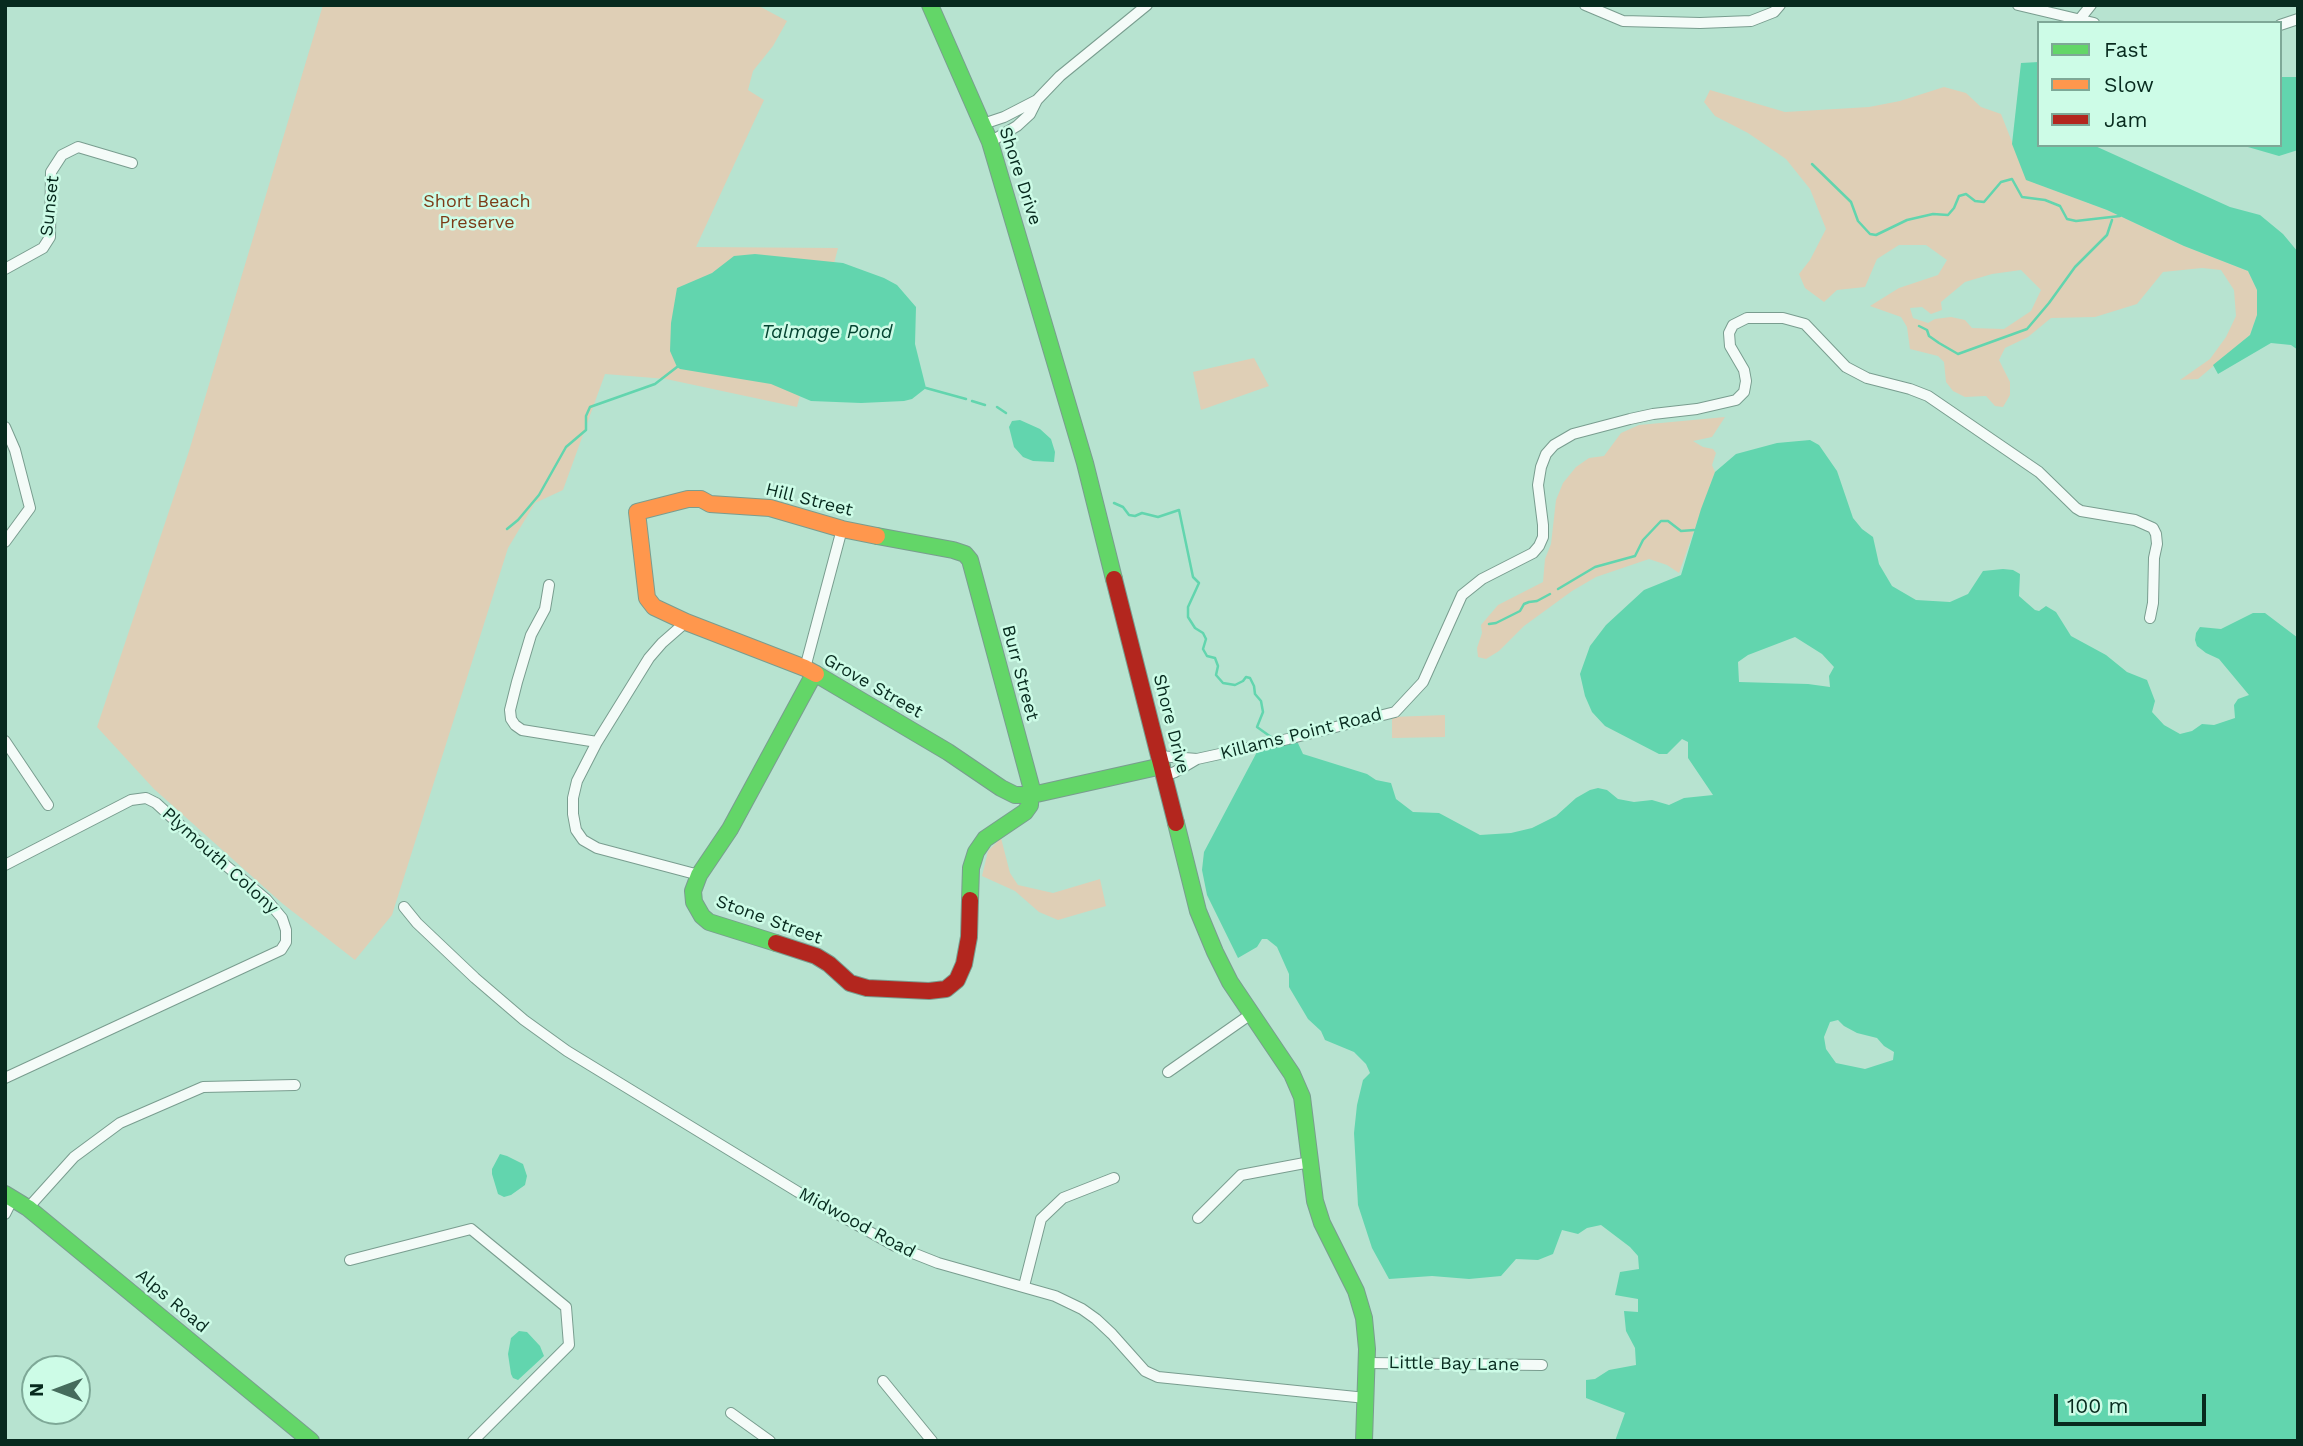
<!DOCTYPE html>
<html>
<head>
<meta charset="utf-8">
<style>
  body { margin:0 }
  #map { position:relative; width:2303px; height:1446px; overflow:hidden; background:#b7e3d0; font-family:"Work Sans",sans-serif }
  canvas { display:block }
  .frame { position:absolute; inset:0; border:7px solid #072a1e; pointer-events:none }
  .legend { position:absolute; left:2037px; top:21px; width:245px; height:126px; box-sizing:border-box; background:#cdfce7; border:2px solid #7ea897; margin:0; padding:9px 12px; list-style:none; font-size:21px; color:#072a1e }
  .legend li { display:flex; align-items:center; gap:14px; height:35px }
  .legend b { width:35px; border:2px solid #7ea897 }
  .north { position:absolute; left:21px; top:1355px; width:70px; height:70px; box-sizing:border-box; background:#cdfce7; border:2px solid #7ea897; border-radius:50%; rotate:270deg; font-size:19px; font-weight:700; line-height:28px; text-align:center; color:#072a1e }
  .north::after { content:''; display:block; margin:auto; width:24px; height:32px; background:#456b5c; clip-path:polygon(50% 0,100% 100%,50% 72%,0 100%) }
  .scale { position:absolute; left:2054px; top:1394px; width:152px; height:32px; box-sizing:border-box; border:4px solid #072a1e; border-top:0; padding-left:9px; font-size:21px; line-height:24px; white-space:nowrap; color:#072a1e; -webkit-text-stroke:5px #cdfce7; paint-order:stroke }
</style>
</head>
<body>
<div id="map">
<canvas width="2303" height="1446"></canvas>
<div class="frame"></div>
<ul class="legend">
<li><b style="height:9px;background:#63d668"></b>Fast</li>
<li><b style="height:9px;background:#ff974d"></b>Slow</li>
<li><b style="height:9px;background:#b3261e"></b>Jam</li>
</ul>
<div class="north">N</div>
<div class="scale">100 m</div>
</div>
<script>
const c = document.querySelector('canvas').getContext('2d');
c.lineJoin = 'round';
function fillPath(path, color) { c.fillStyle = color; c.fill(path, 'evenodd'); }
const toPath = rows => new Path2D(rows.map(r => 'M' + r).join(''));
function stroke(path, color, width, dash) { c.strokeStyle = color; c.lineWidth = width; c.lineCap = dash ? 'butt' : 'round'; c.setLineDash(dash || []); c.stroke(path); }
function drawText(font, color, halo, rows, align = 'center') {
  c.font = font + ' "Work Sans",sans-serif'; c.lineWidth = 5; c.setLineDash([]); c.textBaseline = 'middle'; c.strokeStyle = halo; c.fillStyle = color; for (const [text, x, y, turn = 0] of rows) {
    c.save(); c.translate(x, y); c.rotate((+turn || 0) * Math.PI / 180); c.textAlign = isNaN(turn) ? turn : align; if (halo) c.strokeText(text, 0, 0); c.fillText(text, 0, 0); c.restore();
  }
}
fillPath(toPath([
  [323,5,757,5,787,21,773,46,753,71,748,90,764,100,696,247,838,248,797,407,666,379,605,374,563,490,535,503,508,548,392,915,355,960,283,904,154,789,97,727,189,451],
  [1944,87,1966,93,1981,107,2001,114,2027,180,2107,210,2184,246,2248,271,2257,290,2257,315,2250,335,2198,379,2180,380,2210,359,2226,337,2236,316,2234,290,2221,270,2202,268,2163,272,2137,304,2095,317,2051,318,2028,337,2005,348,1999,360,2010,382,2010,395,2003,407,1995,406,1986,396,1965,397,1953,391,1946,382,1944,362,1938,356,1910,349,1907,327,1901,317,1870,306,1899,288,1938,275,1947,260,1926,245,1899,245,1877,259,1865,287,1837,290,1824,302,1805,288,1799,274,1810,260,1826,229,1810,189,1786,159,1748,133,1715,116,1704,102,1710,90,1785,112,1869,107,1900,101],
  [2021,270,2041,290,2031,311,2004,329,1972,328,1965,320,1951,317,1935,319,1928,323,1913,318,1910,308,1922,307,1931,314,1942,310,1941,302,1965,282,1992,274],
  [1254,358,1269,386,1201,410,1193,372],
  [1725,417,1712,437,1693,441,1703,447,1713,449,1716,453,1712,465,1715,472,1679,573,1667,565,1649,559,1596,577,1572,591,1524,626,1499,651,1486,659,1478,657,1477,648,1482,633,1481,625,1498,605,1543,582,1545,559,1551,544,1556,500,1563,483,1576,467,1589,458,1604,456,1621,433,1639,425],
  [1445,715,1445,737,1392,738,1392,717],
  [1001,838,1010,873,1018,885,1053,893,1100,879,1106,906,1058,920,1039,912,1015,891,982,876,988,851]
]), '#dfcfb6');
fillPath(toPath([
  [2039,62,2039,145,2093,145,2230,207,2260,215,2283,234,2298,252,2298,350,2291,345,2271,343,2218,374,2213,365,2250,335,2257,315,2257,290,2248,271,2184,246,2107,210,2026,180,2012,144,2021,63],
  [2280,77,2298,77,2298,150,2279,156,2241,145,2280,145],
  [755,254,843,263,884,278,897,285,916,307,915,344,926,388,912,399,904,401,861,403,811,401,771,384,680,369,677,367,670,351,671,323,677,288,712,273,734,256],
  [1020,420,1040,429,1051,439,1055,452,1054,462,1033,461,1023,457,1014,447,1009,427,1012,421],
  [1810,440,1819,445,1837,471,1853,518,1862,529,1873,537,1879,564,1892,586,1916,600,1950,602,1968,594,1983,571,2003,569,2013,570,2020,574,2019,596,2035,610,2039,611,2046,606,2056,612,2071,636,2106,655,2127,672,2147,680,2155,701,2152,712,2164,725,2180,734,2192,731,2202,724,2214,725,2235,718,2234,705,2238,699,2249,695,2219,659,2206,653,2197,646,2195,640,2196,633,2200,627,2221,629,2253,613,2265,613,2298,638,2298,1441,1615,1441,1625,1413,1586,1398,1586,1380,1595,1379,1609,1370,1636,1365,1635,1348,1626,1331,1624,1311,1638,1312,1638,1299,1615,1295,1620,1272,1639,1269,1638,1256,1630,1247,1601,1225,1587,1228,1578,1234,1562,1230,1553,1254,1538,1260,1516,1259,1501,1276,1469,1279,1432,1276,1389,1279,1372,1248,1358,1205,1354,1133,1357,1105,1363,1080,1370,1073,1366,1064,1354,1052,1325,1040,1321,1031,1308,1019,1289,987,1289,974,1277,947,1267,939,1262,939,1257,947,1238,958,1207,895,1202,870,1204,852,1258,750,1297,741,1303,754,1367,774,1376,780,1391,783,1396,799,1413,812,1439,813,1480,835,1511,833,1532,828,1556,816,1576,798,1590,790,1598,788,1607,790,1618,799,1634,802,1652,800,1669,805,1684,798,1713,795,1688,758,1688,742,1682,739,1667,754,1659,754,1605,726,1592,712,1585,696,1580,674,1590,646,1606,625,1644,590,1681,575,1701,509,1715,472,1736,454,1777,443],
  [1795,637,1822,654,1834,667,1829,676,1830,687,1808,684,1739,682,1738,662,1748,655],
  [1838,1020,1844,1026,1857,1033,1877,1038,1884,1046,1894,1052,1893,1060,1865,1069,1836,1063,1826,1049,1824,1037,1830,1022],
  [500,1154,507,1156,523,1164,527,1176,525,1185,511,1195,504,1197,498,1194,492,1174,492,1169],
  [519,1331,527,1332,540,1346,544,1356,518,1380,513,1378,511,1374,508,1354,511,1338]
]), '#62d5ae');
stroke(toPath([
  [1812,164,1851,202,1858,221,1870,234,1876,235,1907,220,1933,214,1948,215,1954,208,1959,196,1966,194,1975,201,1984,202,2001,182,2012,179,2022,197,2045,200,2060,206,2067,219,2076,221,2120,216],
  [1919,326,1927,330,1929,336,1939,343,1958,354,2027,329,2049,303,2075,267,2107,235,2112,220],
  [926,388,966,399],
  [972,401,985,405],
  [997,407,1006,413],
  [1114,503,1123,507,1129,515,1135,516,1142,513,1158,517,1179,510,1193,577,1199,583,1188,607,1188,617,1195,628,1203,633,1206,639,1203,649,1207,656,1215,658,1218,666,1216,675,1223,683,1235,685,1243,681,1246,677,1250,678,1254,686,1255,694,1261,701,1263,712,1257,727,1271,737],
  [507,529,518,520,539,495,566,447,586,430,586,416,590,407,655,384,677,367],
  [1558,589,1595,567,1635,556,1643,540,1661,521,1668,521,1681,531,1694,530],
  [1489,624,1496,623,1520,611,1524,604,1529,602,1537,601,1550,594]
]), '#62d5ae', 2.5);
const street = toPath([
  [1585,5,1623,21,1700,23,1751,21,1774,12,1780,5],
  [2018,5,2094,23],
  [2079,20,2091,5],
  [2280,25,2298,19],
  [983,124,1004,117,1037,100],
  [990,142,1017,126,1030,114,1037,100,1060,76,1147,5],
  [5,269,43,248,50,237,51,172,62,155,78,147,132,163],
  [5,427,15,450,30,508,5,542],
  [549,585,545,609,531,635,517,682,510,710,511,719,515,725,522,730,597,742],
  [686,622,662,643,649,658,597,742,577,781,573,798,573,814,576,830,583,840,597,848,699,875],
  [805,668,842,529],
  [5,741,48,805],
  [1159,756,1197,759],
  [1164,776,1175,772,1197,759,1288,739,1395,712,1423,682,1462,595,1482,579,1533,553,1539,546,1543,537,1543,525,1538,485,1541,467,1546,454,1554,445,1573,434,1630,419,1653,414,1697,409,1736,400,1744,392,1746,381,1744,370,1730,346,1729,333,1733,325,1747,318,1783,318,1805,324,1846,367,1867,378,1910,389,1928,396,2039,472,2076,508,2081,511,2135,520,2153,528,2156,534,2157,544,2154,558,2153,603,2150,618],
  [5,865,131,800,146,798,156,803,205,848,266,899,282,918,286,930,286,942,281,950,5,1078],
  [404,907,417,923,475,978,524,1020,567,1051,798,1192,895,1246,938,1263,1055,1296,1082,1309,1096,1319,1112,1334,1145,1371,1158,1377,1366,1398],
  [1168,1072,1251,1014],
  [28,1208,74,1157,120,1123,203,1087,295,1085],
  [5,1214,13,1198],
  [1198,1218,1241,1175,1310,1162],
  [350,1260,471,1229,566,1307,569,1345,473,1441],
  [1024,1286,1041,1219,1063,1198,1114,1178],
  [1367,1363,1542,1365],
  [883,1381,932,1441],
  [731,1413,770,1441]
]);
const fast = toPath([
  [930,5,990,142,1085,463,1114,579],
  [877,536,953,550,965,554,970,560,1031,786,1030,805,1025,812,985,839,976,852,971,868,970,900],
  [816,674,948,752,1001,788,1015,795,1032,795,1162,766],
  [1176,823,1198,911,1215,952,1230,982,1292,1074,1302,1097,1315,1201,1322,1223,1356,1291,1364,1318,1367,1349,1364,1441],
  [776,943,709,922,702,916,694,902,693,891,699,875,730,829,814,674],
  [5,1194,28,1208,311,1441]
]);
const slow = toPath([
  [816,674,805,668,686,622,654,607,647,598,637,512,688,499,701,499,710,504,770,508,842,529,877,536]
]);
const jam = toPath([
  [1114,579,1176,823],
  [776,943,816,956,829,964,850,983,867,988,929,991,946,989,957,980,964,964,969,937,970,900]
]);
stroke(street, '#799d8f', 12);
stroke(fast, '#799d8f', 18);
stroke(slow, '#799d8f', 18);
stroke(jam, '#799d8f', 18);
stroke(street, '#f4fbf8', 10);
stroke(fast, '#63d668', 16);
stroke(slow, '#ff974d', 16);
stroke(jam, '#b3261e', 16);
drawText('18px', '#072a1e', '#cdfce7', [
  ["Shore Drive",1020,176,72],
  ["Sunset",50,206,-84],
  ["Hill Street",809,500,14],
  ["Burr Street",1020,673,75],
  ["Grove Street",873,686,30],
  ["Shore Drive",1171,724,76],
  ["Killams Point Road",1301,734,-14],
  ["Plymouth Colony",220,861,42],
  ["Stone Street",769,920,20],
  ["Midwood Road",857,1223,28],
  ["Alps Road",172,1301,40],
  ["Little Bay Lane",1454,1364,1]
]);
drawText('18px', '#7c3b17', '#cdfce7', [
  ["Short Beach",477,202],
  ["Preserve",477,223]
]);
drawText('italic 19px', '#054431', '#cdfce7', [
  ["Talmage Pond",827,332]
]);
</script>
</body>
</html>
